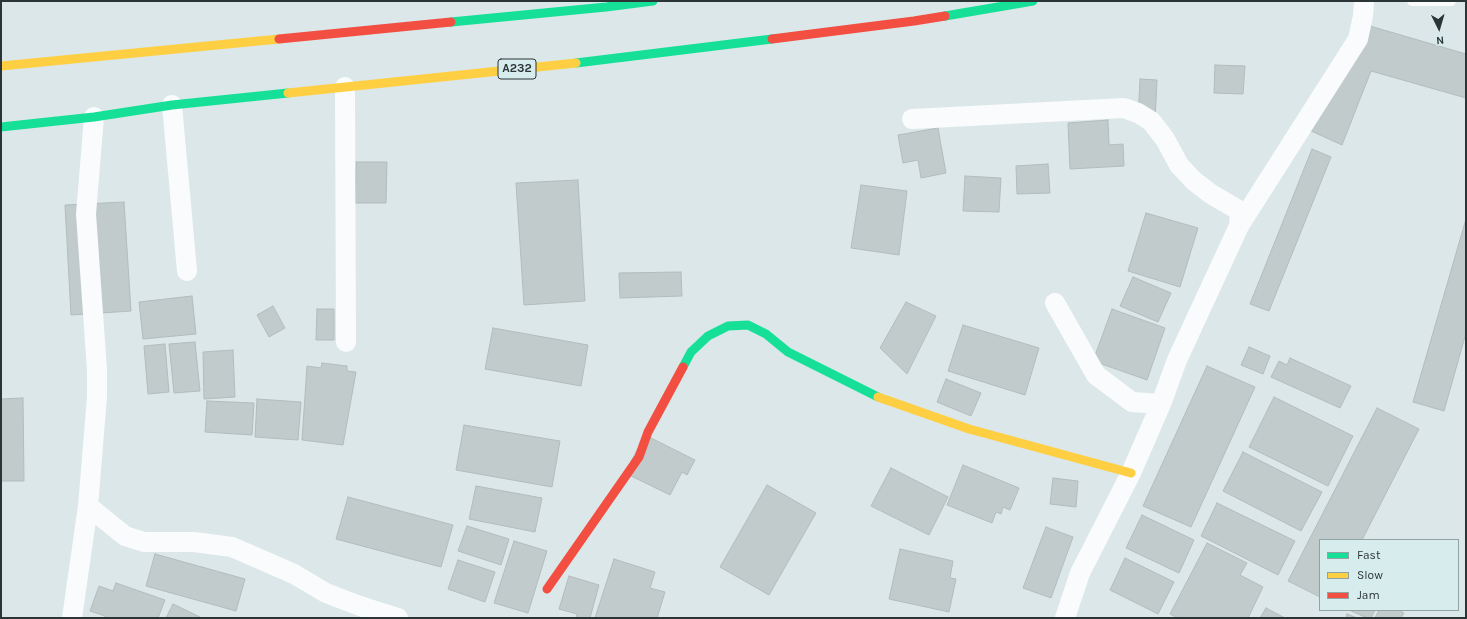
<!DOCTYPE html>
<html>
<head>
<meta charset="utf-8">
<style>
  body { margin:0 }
  #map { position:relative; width:1467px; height:619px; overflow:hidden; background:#dbe7e8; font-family:Karla,sans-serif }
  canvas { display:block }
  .frame { position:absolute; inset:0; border:2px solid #2c3536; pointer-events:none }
  .legend { position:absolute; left:1319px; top:539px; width:140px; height:72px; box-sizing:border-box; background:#d6eced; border:1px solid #92a3a4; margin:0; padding:5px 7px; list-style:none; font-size:12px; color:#2c3536 }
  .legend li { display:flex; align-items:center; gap:8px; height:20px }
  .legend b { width:20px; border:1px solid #92a3a4 }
  .north { position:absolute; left:1419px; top:8px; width:40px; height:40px; -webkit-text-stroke:3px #d6eced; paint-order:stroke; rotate:175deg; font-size:11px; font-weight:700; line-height:16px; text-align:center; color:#2c3536 }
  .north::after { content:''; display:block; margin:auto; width:14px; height:18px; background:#2c3536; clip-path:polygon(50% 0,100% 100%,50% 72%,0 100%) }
</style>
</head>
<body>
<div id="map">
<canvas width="1467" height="619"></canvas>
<div class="frame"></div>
<ul class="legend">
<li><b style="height:5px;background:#16e098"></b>Fast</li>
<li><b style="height:5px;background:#ffcf43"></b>Slow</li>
<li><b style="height:5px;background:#f24e42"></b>Jam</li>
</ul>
<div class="north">N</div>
</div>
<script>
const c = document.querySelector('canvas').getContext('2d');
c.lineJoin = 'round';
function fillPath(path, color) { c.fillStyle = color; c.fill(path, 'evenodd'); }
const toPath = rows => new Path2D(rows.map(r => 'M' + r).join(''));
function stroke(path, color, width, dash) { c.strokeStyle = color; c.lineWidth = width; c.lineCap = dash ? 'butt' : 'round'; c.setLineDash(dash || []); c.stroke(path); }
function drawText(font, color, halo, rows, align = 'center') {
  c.font = font + ' Karla,sans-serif'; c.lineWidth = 3; c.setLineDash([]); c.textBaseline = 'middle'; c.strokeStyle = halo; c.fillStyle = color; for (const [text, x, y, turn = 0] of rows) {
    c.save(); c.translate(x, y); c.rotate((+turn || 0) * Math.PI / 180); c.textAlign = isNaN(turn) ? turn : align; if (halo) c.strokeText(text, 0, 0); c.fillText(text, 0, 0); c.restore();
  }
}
const building = toPath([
  [1363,24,1466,54,1466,98,1371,71,1342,145,1309,130,1363,24],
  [1215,65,1245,66,1243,94,1214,93,1215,65],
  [1140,79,1157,80,1155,121,1138,121,1140,79],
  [1108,120,1109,145,1123,144,1124,166,1070,169,1068,123,1108,120],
  [938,128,946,173,921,178,918,160,903,163,898,135,938,128],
  [1312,149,1331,157,1269,311,1250,304,1312,149],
  [356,162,387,162,386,203,355,203,356,162],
  [1048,164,1050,193,1017,194,1016,166,1048,164],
  [965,176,1001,178,999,212,963,211,965,176],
  [578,180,585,301,524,305,516,183,578,180],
  [861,185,907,191,899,255,851,248,861,185],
  [124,202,131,311,71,315,65,205,124,202],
  [1146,213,1198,228,1180,287,1128,271,1146,213],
  [1466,219,1466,333,1444,411,1413,402,1466,219],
  [681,272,682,296,620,298,619,273,681,272],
  [1133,277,1171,293,1158,322,1120,306,1133,277],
  [192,296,196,334,143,339,139,302,192,296],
  [906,302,936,316,907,374,880,348,906,302],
  [273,306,285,328,269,337,257,315,273,306],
  [317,309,334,309,334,340,316,340,317,309],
  [1112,309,1165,328,1147,380,1093,361,1112,309],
  [963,325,1039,348,1025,395,948,371,963,325],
  [493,328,588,345,581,386,485,369,493,328],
  [195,342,200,391,174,393,169,344,195,342],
  [165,344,169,392,148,394,144,346,165,344],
  [1249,347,1270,356,1263,374,1241,365,1249,347],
  [233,350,235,397,204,399,203,352,233,350],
  [1290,358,1351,386,1340,408,1271,377,1279,361,1287,365,1290,358],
  [322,363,347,366,347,371,356,372,343,445,302,440,307,366,321,368,322,363],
  [1207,366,1255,387,1191,527,1143,506,1207,366],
  [946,379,981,393,971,416,937,402,946,379],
  [1274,397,1353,436,1328,486,1249,447,1274,397],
  [23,398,24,481,1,481,1,399,23,398],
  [257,399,301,402,298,440,255,437,257,399],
  [207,401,254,403,252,435,205,432,207,401],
  [1377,408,1419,429,1362,540,1320,540,1320,597,1288,581,1377,408],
  [464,425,560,441,552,487,456,470,464,425],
  [645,435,695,460,687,475,682,472,670,495,625,473,645,435],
  [1243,452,1322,492,1301,531,1223,491,1243,452],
  [963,465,1019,488,1010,510,1003,507,1001,514,996,512,992,523,947,505,963,465],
  [891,468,948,497,929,535,871,506,891,468],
  [1053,478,1078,481,1076,507,1050,504,1053,478],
  [767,485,816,513,769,595,720,567,767,485],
  [476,486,542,498,535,532,469,519,476,486],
  [348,497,453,525,441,567,336,539,348,497],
  [1217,503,1295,541,1278,575,1201,536,1217,503],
  [1142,515,1194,540,1179,573,1126,548,1142,515],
  [467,526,509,539,501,565,458,551,467,526],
  [1046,527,1073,537,1051,598,1023,588,1046,527],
  [514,541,547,551,528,613,494,603,514,541],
  [1207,543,1247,563,1240,575,1263,587,1248,618,1178,618,1170,614,1207,543],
  [900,549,953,561,950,578,956,579,949,612,889,599,900,549],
  [155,554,245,579,236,611,146,586,155,554],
  [1125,558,1174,582,1158,614,1110,590,1125,558],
  [614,559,655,572,650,588,665,592,657,618,595,618,614,559],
  [458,560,495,572,485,602,448,589,458,560],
  [569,576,599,585,590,618,576,618,577,614,559,609,569,576],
  [116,583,165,600,158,618,104,618,105,616,90,611,99,586,113,591,116,583],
  [173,604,202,618,166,618,173,604],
  [1266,608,1285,618,1260,618,1266,608],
  [1349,610,1375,610,1371,618,1367,618,1349,610],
  [1379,610,1398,610,1404,613,1401,618,1375,618,1379,610],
  [1347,614,1357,618,1346,618,1347,614]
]);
fillPath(building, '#c1cbcc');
stroke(building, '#b2bcbd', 1);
stroke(toPath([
  [1412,1,1451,1]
]), '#fafbfc', 10);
stroke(toPath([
  [345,87,346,342],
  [172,105,187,271],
  [912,119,1124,108,1138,113,1151,121,1165,139,1179,165,1194,181,1211,194,1240,211,1239,226],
  [1055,303,1096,375,1132,402,1161,404],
  [88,506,125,536,144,542,194,542,232,547,294,574,326,593,360,606,398,618],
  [72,618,88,506,97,397,97,370,86,214,94,117],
  [1065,618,1080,573,1131,473,1161,404,1177,360,1239,226,1358,39,1363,16,1364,1]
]), '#fafbfc', 20);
stroke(toPath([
  [945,16,1033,1],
  [451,22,606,7,653,1],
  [576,63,772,39],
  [1,127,94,117,172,105,288,93],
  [683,367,691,352,708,336,728,326,748,325,766,334,788,352,878,397]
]), '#16e098', 9);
stroke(toPath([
  [1,66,279,39],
  [288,93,576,63],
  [878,397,969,429,1131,473]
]), '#ffcf43', 9);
stroke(toPath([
  [279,39,451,22],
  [772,39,914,21,945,16],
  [547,589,639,457,648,432,683,367]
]), '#f24e42', 9);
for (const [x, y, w] of [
  [517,69,38]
]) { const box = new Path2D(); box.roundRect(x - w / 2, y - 10, w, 20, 3); c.fillStyle = '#d6eced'; c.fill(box); stroke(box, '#2c3536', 1); }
drawText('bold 12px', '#2c3536', null, [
  ["A232",517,69]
]);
</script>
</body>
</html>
